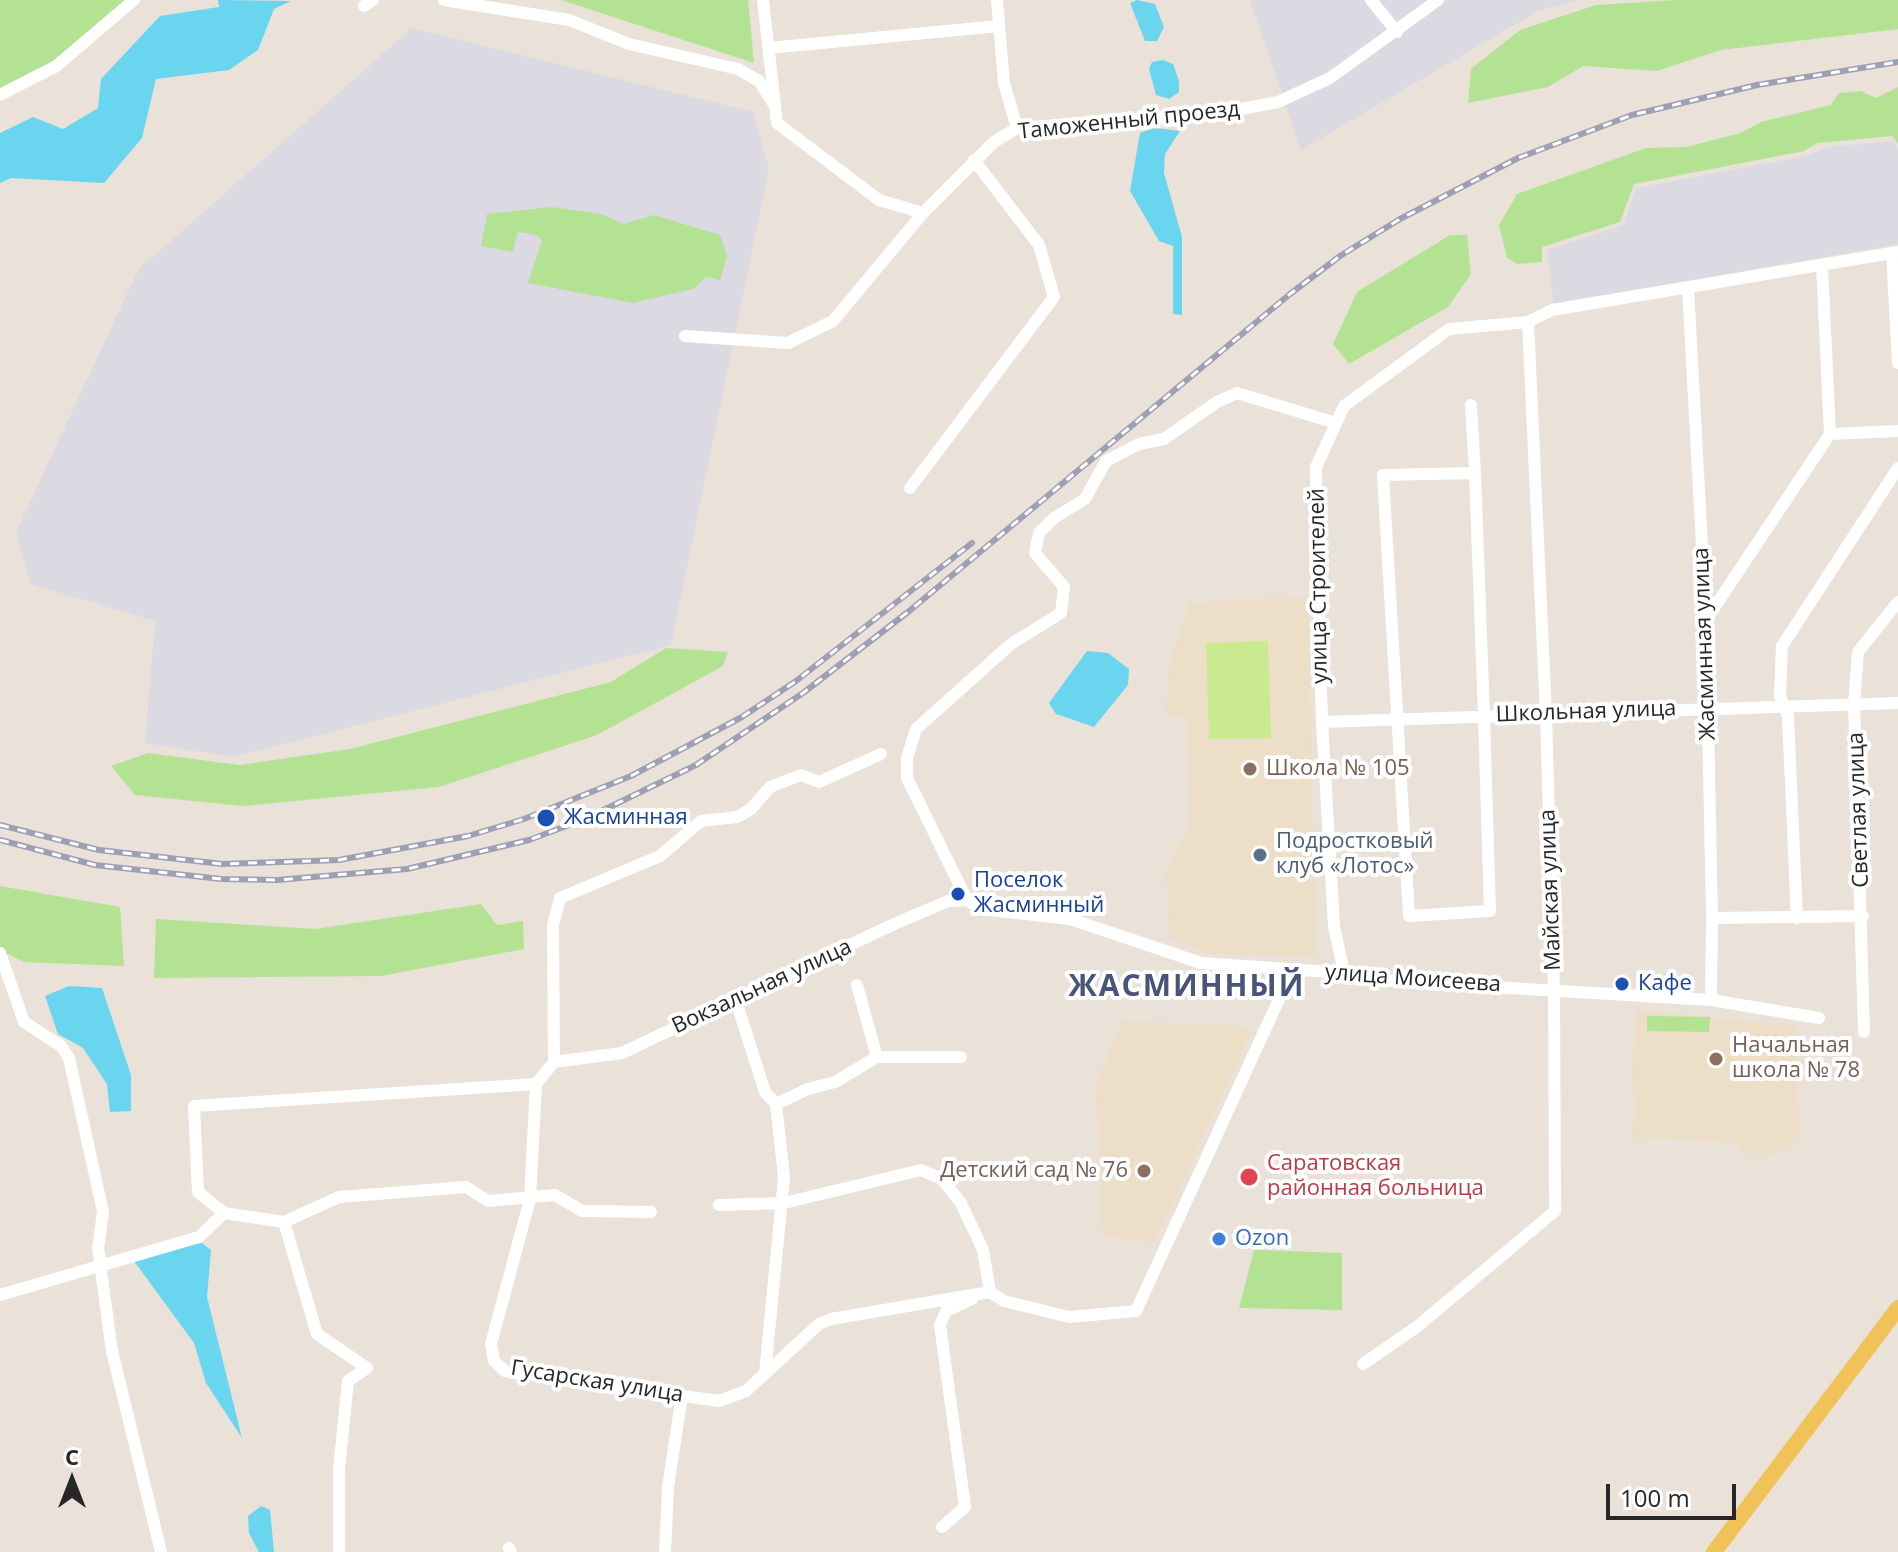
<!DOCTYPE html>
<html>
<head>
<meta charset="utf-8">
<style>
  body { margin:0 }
  #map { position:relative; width:1898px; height:1552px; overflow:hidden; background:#eae1d8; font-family:"Open Sans",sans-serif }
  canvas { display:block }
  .north { position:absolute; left:32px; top:1440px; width:80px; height:80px; -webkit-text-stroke:6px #fff; paint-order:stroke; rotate:0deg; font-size:22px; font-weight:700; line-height:32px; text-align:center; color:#272727 }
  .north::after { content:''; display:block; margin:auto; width:28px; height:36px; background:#272727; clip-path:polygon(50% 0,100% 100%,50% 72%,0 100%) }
  .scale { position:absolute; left:1606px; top:1484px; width:130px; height:36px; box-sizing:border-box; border:4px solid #272727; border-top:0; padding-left:10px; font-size:24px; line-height:28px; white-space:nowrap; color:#272727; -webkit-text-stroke:6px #fff; paint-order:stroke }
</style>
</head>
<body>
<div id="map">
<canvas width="1898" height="1552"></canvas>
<div class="north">С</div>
<div class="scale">100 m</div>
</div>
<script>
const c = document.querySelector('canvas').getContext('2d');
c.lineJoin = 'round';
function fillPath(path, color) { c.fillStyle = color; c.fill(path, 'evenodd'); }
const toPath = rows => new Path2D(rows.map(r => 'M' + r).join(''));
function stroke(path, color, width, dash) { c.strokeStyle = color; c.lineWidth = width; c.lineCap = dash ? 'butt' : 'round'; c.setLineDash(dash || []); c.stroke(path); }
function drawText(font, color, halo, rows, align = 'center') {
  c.font = font + ' "Open Sans",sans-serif'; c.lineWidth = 8; c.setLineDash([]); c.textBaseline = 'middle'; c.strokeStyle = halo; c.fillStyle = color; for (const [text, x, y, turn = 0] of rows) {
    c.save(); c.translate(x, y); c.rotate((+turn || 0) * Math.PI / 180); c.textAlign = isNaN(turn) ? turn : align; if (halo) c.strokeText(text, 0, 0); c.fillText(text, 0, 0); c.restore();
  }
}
fillPath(toPath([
  [1250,0,1577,0,1538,11,1301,150],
  [412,28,753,112,769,169,671,645,233,757,145,743,155,621,30,584,16,532,138,270],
  [1894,141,1898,150,1898,244,1554,304,1547,250,1623,225,1636,188,1806,156,1828,147]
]), '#dbdae2');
fillPath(toPath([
  [1308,597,1316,956,1208,954,1170,938,1166,870,1190,822,1187,717,1166,715,1169,669,1189,603],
  [1635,1010,1797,1026,1799,1136,1778,1154,1739,1153,1738,1143,1632,1137,1637,1093,1632,1092],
  [1122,1021,1239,1026,1251,1033,1155,1242,1103,1236,1096,1085]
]), '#eddec7');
fillPath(toPath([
  [0,0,126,0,64,55,0,88],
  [561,0,748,0,754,63],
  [1677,0,1898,0,1898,29,1721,50,1657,71,1583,66,1548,87,1468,103,1471,69,1520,30,1596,5],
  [1898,87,1898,144,1892,136,1817,143,1804,151,1634,184,1620,222,1542,247,1542,262,1517,264,1507,258,1499,225,1517,194,1646,148,1686,147,1741,133,1761,122,1831,105,1839,93,1861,91,1876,98],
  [552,207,601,214,624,224,654,215,720,235,727,256,720,280,706,277,693,289,633,303,528,283,542,240,536,235,518,232,513,252,481,246,487,214],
  [1450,235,1467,235,1471,274,1448,307,1349,364,1333,344,1357,292],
  [666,648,728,652,723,666,597,735,439,787,243,806,135,795,111,766,148,753,239,765,350,749,611,682],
  [0,886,120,907,124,966,24,962,0,950],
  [481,904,497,925,523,921,524,949,381,976,154,978,156,919,315,929],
  [1647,1016,1710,1017,1709,1032,1647,1031],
  [1254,1250,1342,1253,1342,1310,1239,1308]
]), '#b4e293');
fillPath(toPath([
  [1268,641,1271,738,1209,739,1206,643]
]), '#caea8f');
fillPath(toPath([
  [218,0,291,1,274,9,258,50,229,70,156,79,142,138,104,183,11,178,0,183,0,133,33,117,63,129,98,108,101,79,160,16,219,7],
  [1137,0,1155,4,1164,27,1157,41,1145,41,1130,3],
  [1163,60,1173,64,1179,81,1179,92,1169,99,1156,95,1149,69,1152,62],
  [1155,128,1180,131,1165,154,1164,173,1182,237,1182,315,1173,314,1173,246,1159,241,1130,191,1140,133],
  [1087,651,1108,653,1129,669,1128,685,1094,727,1056,714,1049,703],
  [69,986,102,988,131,1075,131,1111,110,1112,107,1084,83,1048,58,1034,45,996],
  [202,1243,211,1250,207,1297,242,1438,206,1383,194,1343,134,1261,158,1250],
  [261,1506,270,1510,274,1552,259,1552,249,1533,248,1516]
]), '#69d5ef');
stroke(toPath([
  [444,0,569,20,629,44,738,69,759,81,775,106],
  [763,0,777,123,879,200,923,213],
  [997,0,1004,83,1017,128],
  [1371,0,1397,32],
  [364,6,373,0],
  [769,48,999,26],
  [0,95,55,67,134,0],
  [1892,253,1898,363],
  [1688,288,1706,620,1712,918,1711,1000],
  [685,336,788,343,833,321,923,213,994,142,1017,128,1220,113,1278,102,1330,78,1438,0],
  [1471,405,1475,473,1484,716,1490,911,1409,916,1383,475,1475,473],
  [1830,434,1898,431],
  [910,488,1054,297,1039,245,974,160],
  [1706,620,1830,434,1822,266],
  [1322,722,1898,703],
  [881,754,819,782,801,775,770,787,751,809,737,817,701,821,660,856,560,898,553,925,554,1062,536,1084,530,1199,491,1344,494,1361,505,1371,719,1401,746,1391,819,1324,831,1319,990,1292,1004,1301,1069,1317,1136,1311,1292,971],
  [967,900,981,909,1070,919,1201,963,1360,974,1392,981,1711,1000,1819,1018],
  [967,900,907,778,907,758,916,729,1011,644,1061,613,1064,587,1035,553,1039,533,1054,518,1085,499,1106,461,1139,444,1164,439,1217,402,1237,393,1336,423],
  [1712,918,1863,916],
  [1797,918,1788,716,1780,696,1782,646,1898,468],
  [0,953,24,1022,61,1046,69,1058,103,1212,98,1248,112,1351,161,1552],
  [1344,973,1334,926,1322,722,1316,513,1316,467,1344,406,1449,329,1528,322,1552,310,1898,252],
  [857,985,877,1057],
  [736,1001,765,1092,776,1104,784,1177,765,1373],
  [1864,1032,1854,704,1858,652,1898,602],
  [554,1062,622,1053,892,925,948,901,967,900],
  [776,1104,808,1089,835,1082,877,1057,961,1057],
  [719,1205,784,1203,921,1170,942,1179,961,1203,983,1250,990,1292],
  [284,1222,224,1213,198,1192,194,1106,536,1084],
  [284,1222,339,1197,466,1187,488,1201,555,1195,582,1211,651,1212],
  [284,1222,317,1334,367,1368,348,1381,339,1469,339,1552],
  [0,1295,199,1237,224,1213],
  [1363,1364,1418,1326,1555,1211,1554,989,1546,714,1528,322],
  [942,1527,965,1507,940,1325,946,1311,972,1299],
  [509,1548,511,1552],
  [665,1552,668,1487,682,1395]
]), '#fff', 12);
stroke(toPath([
  [1714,1552,1898,1308]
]), '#f1c257', 16);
const rail = toPath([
  [0,825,99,850,222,864,339,860,468,836,524,819,631,776,742,717,796,681,972,543],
  [0,840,95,865,221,879,277,880,407,869,529,840,585,819,696,765,803,693,908,612,1290,294,1340,256,1400,219,1518,158,1632,115,1757,85,1898,62]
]);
stroke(rail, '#9ca0b2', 6);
stroke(rail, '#fff', 3, [9]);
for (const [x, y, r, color] of [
  [1250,769,8,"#8d6e63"],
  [546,818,10,"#1a4fb4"],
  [1260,855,8,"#5c6f8a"],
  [958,894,8,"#1a4fb4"],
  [1622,984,8,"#1a4fb4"],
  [1716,1059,8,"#8d6e63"],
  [1144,1171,8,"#8d6e63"],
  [1249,1177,10,"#e0444e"],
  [1219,1239,8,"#3f7fe0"]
]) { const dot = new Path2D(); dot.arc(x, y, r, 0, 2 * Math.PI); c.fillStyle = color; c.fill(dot); stroke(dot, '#fff', 3); }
drawText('22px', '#272727', '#fff', [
  ["Таможенный проезд",1129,121,-6],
  ["улица Строителей",1319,586,-91],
  ["Жасминная улица",1705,644,-92],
  ["Школьная улица",1586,712,-2],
  ["Светлая улица",1859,810,-92],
  ["Майская улица",1551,890,-92],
  ["улица Моисеева",1413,979,4],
  ["Вокзальная улица",762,987,-25],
  ["Гусарская улица",597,1382,9]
]);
drawText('22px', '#785e54', '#fff', [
  ["Школа № 105",1266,769],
  ["Начальная",1732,1046],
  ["школа № 78",1732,1071],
  ["Детский сад № 76",1128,1171,"right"]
], 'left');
drawText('22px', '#164399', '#fff', [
  ["Жасминная",564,818],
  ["Поселок",974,881],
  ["Жасминный",974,906],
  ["Кафе",1638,984]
], 'left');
drawText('22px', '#4e5e75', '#fff', [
  ["Подростковый",1276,842],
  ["клуб «Лотос»",1276,867]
], 'left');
drawText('22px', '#be3a42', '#fff', [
  ["Саратовская",1267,1164],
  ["районная больница",1267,1189]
], 'left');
drawText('22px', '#366cbe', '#fff', [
  ["Ozon",1235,1239]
], 'left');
c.letterSpacing = '2px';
drawText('bold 30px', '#485478', '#fff', [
  ["ЖАСМИННЫЙ",1187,987]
]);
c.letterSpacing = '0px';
</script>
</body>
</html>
